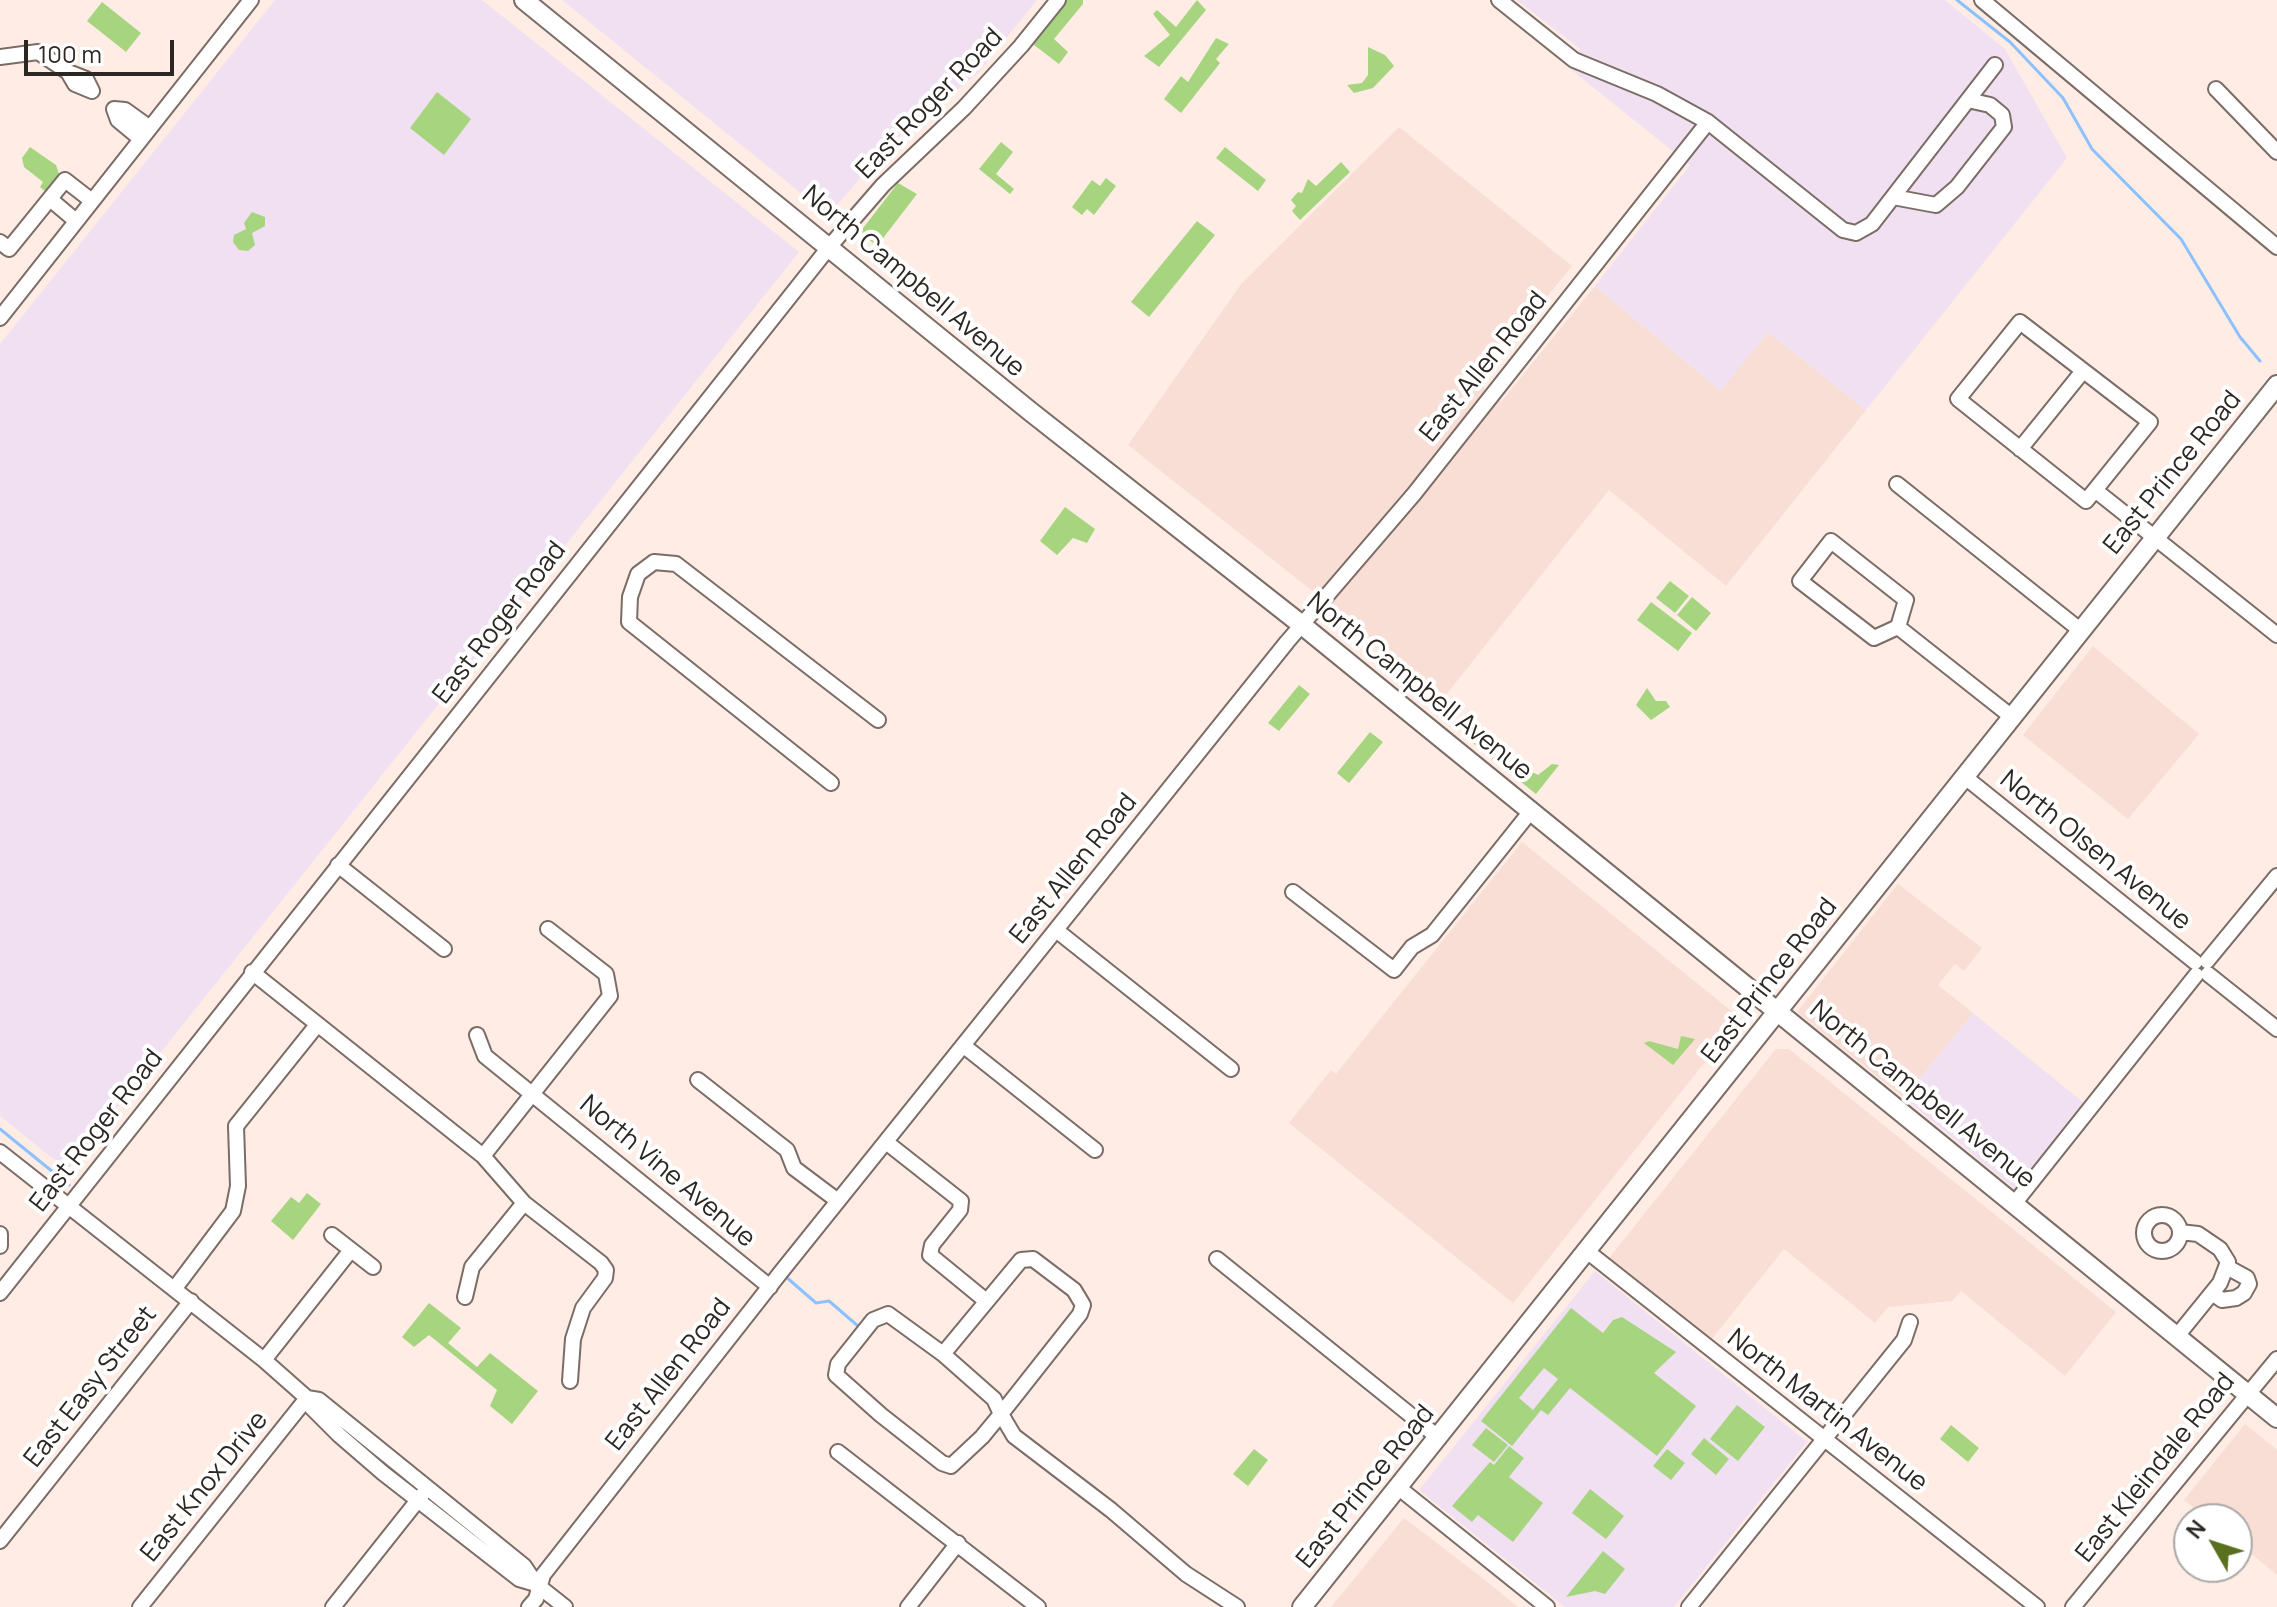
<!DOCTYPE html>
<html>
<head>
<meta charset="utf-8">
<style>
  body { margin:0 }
  #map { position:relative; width:2277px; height:1607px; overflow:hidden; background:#feece5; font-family:Manrope,sans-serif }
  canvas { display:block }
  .north { position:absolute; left:2173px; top:1503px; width:80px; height:80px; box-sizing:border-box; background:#fff; border:2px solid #aba9a7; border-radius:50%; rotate:309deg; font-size:22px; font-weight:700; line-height:32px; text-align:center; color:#2d2724 }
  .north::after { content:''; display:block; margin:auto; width:28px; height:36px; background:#5b701f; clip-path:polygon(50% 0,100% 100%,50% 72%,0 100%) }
  .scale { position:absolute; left:24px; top:40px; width:150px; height:36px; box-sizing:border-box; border:4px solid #2d2724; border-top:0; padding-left:10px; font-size:24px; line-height:28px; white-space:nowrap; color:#2d2724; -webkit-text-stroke:6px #fff; paint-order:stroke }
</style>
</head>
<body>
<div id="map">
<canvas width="2277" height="1607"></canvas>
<div class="north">N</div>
<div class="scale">100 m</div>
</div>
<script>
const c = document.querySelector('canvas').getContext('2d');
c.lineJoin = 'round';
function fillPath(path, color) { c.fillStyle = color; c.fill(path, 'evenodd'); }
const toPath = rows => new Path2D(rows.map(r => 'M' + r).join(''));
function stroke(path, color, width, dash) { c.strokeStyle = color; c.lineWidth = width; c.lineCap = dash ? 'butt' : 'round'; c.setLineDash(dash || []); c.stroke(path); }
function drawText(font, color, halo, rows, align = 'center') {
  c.font = font + ' Manrope,sans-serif'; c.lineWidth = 8; c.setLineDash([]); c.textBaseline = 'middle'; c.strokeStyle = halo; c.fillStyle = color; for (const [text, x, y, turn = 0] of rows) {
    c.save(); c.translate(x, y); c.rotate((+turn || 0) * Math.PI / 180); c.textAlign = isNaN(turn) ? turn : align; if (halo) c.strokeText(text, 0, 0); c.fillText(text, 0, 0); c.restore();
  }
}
fillPath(toPath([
  [1399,127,1572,266,1477,382,1501,402,1595,286,1720,390,1768,332,1866,410,1726,586,1609,490,1445,696,1128,445,1242,283],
  [2093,646,2199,734,2128,819,2023,735],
  [1522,842,1740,1018,1513,1303,1289,1123,1331,1070,1336,1074],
  [1898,884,1982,948,1964,971,1955,964,1938,985,1973,1013,1904,1098,1797,1012],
  [1776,1049,1789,1049,2116,1312,2065,1376,1961,1291,1952,1301,1888,1307,1875,1323,1784,1249,1711,1340,1609,1258],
  [2245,1424,2277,1450,2277,1575,2237,1542,2237,1519,2208,1519,2184,1500],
  [1404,1518,1476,1573,1518,1607,1331,1607]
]), '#f8ded4');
fillPath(toPath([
  [275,0,482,0,799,252,67,1170,0,1116,0,344],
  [562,0,1037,0,978,73,891,143,828,215],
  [1517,0,1945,0,2005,49,2067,158,1866,410,1768,332,1721,391,1595,286,1690,165,1569,68,1580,49],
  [1973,1013,2084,1103,2015,1189,1904,1098],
  [1595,1271,1807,1442,1674,1607,1565,1607,1419,1490]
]), '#f1e0f2');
fillPath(toPath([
  [1064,0,1083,0,1083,4,1054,39,1068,52,1059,64,1030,42],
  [1197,0,1206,10,1159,67,1144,56,1170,35,1153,14,1157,10,1176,27],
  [102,2,141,33,126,52,87,21],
  [1216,38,1229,44,1216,59,1220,63,1181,113,1164,99,1181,76,1188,82],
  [1368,47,1385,55,1394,66,1373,88,1354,93,1347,85,1362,83,1368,75],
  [437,92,471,119,444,155,410,128],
  [1001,142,1013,152,996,174,1014,189,1010,194,979,169],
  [30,147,56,165,59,174,46,192,40,187,43,182,24,167,22,158],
  [1225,147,1266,180,1258,191,1216,158],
  [1341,162,1350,172,1300,220,1292,211,1296,206,1291,200,1298,192,1302,193,1308,179,1316,186],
  [1106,178,1116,186,1094,215,1087,209,1082,215,1072,207,1092,180,1100,186],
  [898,183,917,194,877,246,860,232],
  [252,212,265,217,265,226,252,233,255,245,248,251,239,250,233,242,234,235,246,229,244,223],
  [1197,221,1215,235,1149,317,1131,302],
  [1065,507,1095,529,1087,543,1073,538,1057,555,1040,541],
  [1670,581,1689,596,1675,613,1656,598],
  [1692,597,1711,613,1696,631,1677,615],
  [1651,602,1692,633,1678,651,1637,620],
  [1299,685,1310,694,1279,731,1268,723],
  [1647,688,1656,701,1666,701,1670,707,1651,720,1636,705],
  [1370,732,1383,742,1349,783,1337,773],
  [1469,740,1538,775,1552,764,1559,765,1536,794],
  [1681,1036,1695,1039,1673,1065,1644,1043,1649,1041,1678,1049],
  [307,1193,321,1204,293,1240,271,1221,291,1197,299,1203],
  [429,1303,461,1328,448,1343,477,1367,490,1353,538,1391,512,1424,490,1406,497,1390,429,1335,414,1347,402,1337],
  [1571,1308,1603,1333,1613,1320,1622,1317,1676,1352,1654,1373,1696,1406,1657,1456,1570,1388,1548,1415,1541,1410,1512,1446,1481,1421],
  [1544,1368,1558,1379,1533,1410,1519,1398],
  [1737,1405,1765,1427,1738,1461,1710,1439],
  [1951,1425,1979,1448,1968,1462,1940,1439],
  [1486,1428,1508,1445,1494,1462,1472,1445],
  [1704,1438,1729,1459,1716,1475,1691,1454],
  [1509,1446,1524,1458,1509,1477,1543,1503,1513,1542,1478,1515,1472,1522,1452,1506,1490,1462,1494,1465],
  [1254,1449,1268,1460,1248,1486,1233,1474],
  [1667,1449,1685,1463,1671,1480,1653,1466],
  [1590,1489,1624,1516,1606,1539,1572,1513],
  [1603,1551,1625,1569,1605,1594,1595,1591,1566,1597]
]), '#a7d57f');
stroke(toPath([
  [1957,0,2010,42,2063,98,2092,149,2181,239,2240,337,2260,361],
  [0,1129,69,1185],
  [785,1276,816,1303,829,1301,858,1326]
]), '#8dc1fd', 3);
const minor = toPath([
  [1982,0,2277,247],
  [0,57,38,52,68,72,75,84,92,91,86,79,68,72],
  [2216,89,2277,152],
  [1708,122,1843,230,1856,233,1872,224,1995,65],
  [141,139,118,120,114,109,125,110,150,128],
  [1893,197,1936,205,1957,187,2004,127,2002,115,1990,105,1968,100],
  [50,199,76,221],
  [0,242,9,249,65,180,92,201],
  [0,318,251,0],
  [2020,449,2083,371],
  [1897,484,2080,630],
  [2095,490,2150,422,2020,322,1958,399,2086,501,2095,490,2277,635],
  [1831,541,1906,600,1898,627,1874,638,1800,581,1831,541],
  [1898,627,2012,717],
  [1965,777,2195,962],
  [831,783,629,622,630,597,638,574,654,562,676,564,878,720],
  [338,865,444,949],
  [1293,892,1394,970,1412,947,1432,935,1531,811],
  [1056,930,1231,1069],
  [2207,961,2277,876],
  [252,972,483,1156,524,1203,601,1263,606,1270,605,1278,583,1308,573,1339,570,1381],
  [2208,974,2277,1029],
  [477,1035,485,1056,770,1287],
  [964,1046,1095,1150],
  [698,1080,787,1150,794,1168,838,1201],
  [886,1142,961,1201,960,1210,932,1245,930,1255,985,1300],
  [0,1152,264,1360,307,1398,312,1408,339,1435,383,1473,519,1579,536,1584],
  [483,1156,610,996,606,974,548,929],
  [2014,1204,2196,975],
  '2144 1233a18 18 0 1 1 36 0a18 18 0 1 1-36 0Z',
  [0,1234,0,1246],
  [332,1235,373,1267],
  [1588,1252,2037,1607],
  [1217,1259,1439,1438],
  [175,1288,233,1211,238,1186,236,1126,317,1025],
  [0,1293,830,246,883,185,964,108,1021,46,1058,0],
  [2212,1293,2222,1300,2236,1298,2244,1293,2249,1284,2247,1278,2227,1267],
  [465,1297,472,1267,524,1203],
  [2177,1336,2220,1283,2228,1262,2220,1249,2198,1234,2180,1232],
  [943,1354,1021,1260,1033,1259,1074,1290,1083,1305,1080,1314,1001,1414,982,1437,951,1466,942,1463,881,1415,836,1375,838,1364,873,1320,888,1314,943,1354,994,1399,1001,1414,1014,1436,1111,1510,1186,1574,1237,1607],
  [264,1360,351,1250],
  [307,1398,319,1400,524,1566,536,1584,565,1607],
  [838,1452,1038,1607],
  [1399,1488,1547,1607],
  [0,1541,191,1301],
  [140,1607,307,1398],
  [333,1607,422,1495],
  [529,1607,536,1599,543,1575,781,1272,1287,642,1414,494,1708,122,1657,94,1574,60,1499,0],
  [908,1607,958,1543],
  [1689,1607,1904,1340,1910,1322],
  [2073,1607,2277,1359]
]);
const major = toPath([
  [524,0,1031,412,1302,625,2277,1418],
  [1302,1607,2277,385]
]);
stroke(minor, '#7b6c66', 18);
stroke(major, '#7b6c66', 22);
stroke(minor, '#fff', 14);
stroke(major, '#fff', 18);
drawText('26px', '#2d2724', '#fff', [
  ["East Roger Road",930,104,-46],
  ["North Campbell Avenue",913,282,40],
  ["East Allen Road",1484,367,-51],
  ["East Prince Road",2173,473,-51],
  ["East Roger Road",500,623,-52],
  ["North Campbell Avenue",1419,687,39],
  ["North Olsen Avenue",2095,851,39],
  ["East Allen Road",1074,869,-51],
  ["East Prince Road",1770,981,-52],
  ["North Campbell Avenue",1922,1095,39],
  ["East Roger Road",97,1131,-52],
  ["North Vine Avenue",667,1172,40],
  ["East Allen Road",669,1375,-52],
  ["East Easy Street",91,1387,-52],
  ["North Martin Avenue",1827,1411,38],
  ["East Kleindale Road",2156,1468,-51],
  ["East Knox Drive",205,1487,-51],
  ["East Prince Road",1366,1487,-51]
]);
</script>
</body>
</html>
